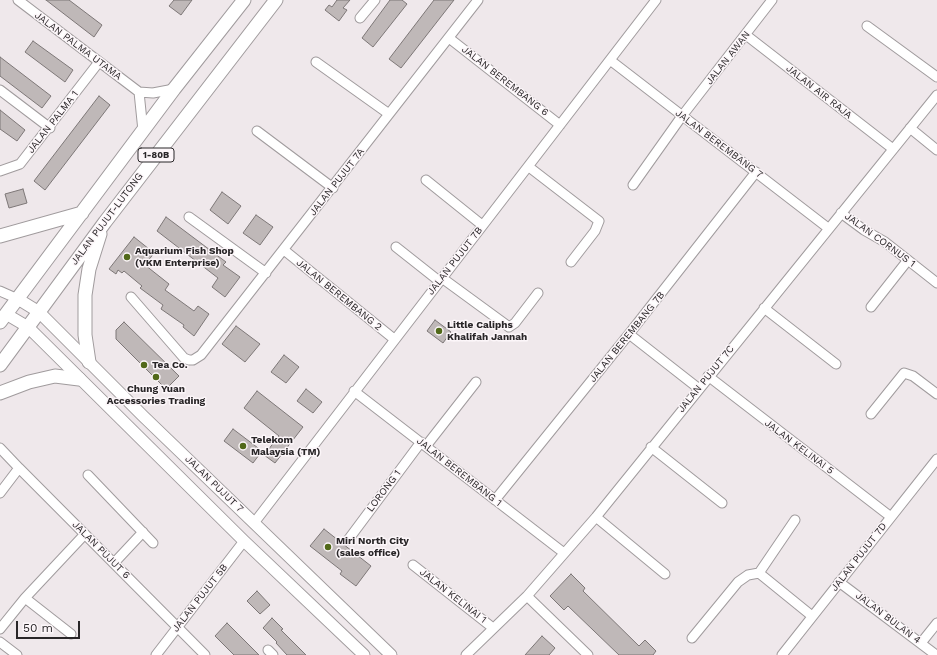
<!DOCTYPE html>
<html>
<head>
<meta charset="utf-8">
<style>
  body { margin:0 }
  #map { position:relative; width:937px; height:655px; overflow:hidden; background:#efe8eb; font-family:"Work Sans",sans-serif }
  canvas { display:block }
  .scale { position:absolute; left:16px; top:621px; width:64px; height:18px; box-sizing:border-box; border:2px solid #292628; border-top:0; padding-left:5px; font-size:12px; line-height:14px; white-space:nowrap; color:#292628; -webkit-text-stroke:3px #fcf6f9; paint-order:stroke }
</style>
</head>
<body>
<div id="map">
<canvas width="937" height="655"></canvas>
<div class="scale">50 m</div>
</div>
<script>
const c = document.querySelector('canvas').getContext('2d');
c.lineJoin = 'round';
function fillPath(path, color) { c.fillStyle = color; c.fill(path, 'evenodd'); }
const toPath = rows => new Path2D(rows.map(r => 'M' + r).join(''));
function stroke(path, color, width, dash) { c.strokeStyle = color; c.lineWidth = width; c.lineCap = dash ? 'butt' : 'round'; c.setLineDash(dash || []); c.stroke(path); }
function drawText(font, color, halo, rows, align = 'center') {
  c.font = font + ' "Work Sans",sans-serif'; c.lineWidth = 3; c.setLineDash([]); c.textBaseline = 'middle'; c.strokeStyle = halo; c.fillStyle = color; for (const [text, x, y, turn = 0] of rows) {
    c.save(); c.translate(x, y); c.rotate((+turn || 0) * Math.PI / 180); c.textAlign = isNaN(turn) ? turn : align; if (halo) c.strokeText(text, 0, 0); c.fillText(text, 0, 0); c.restore();
  }
}
const building = toPath([
  [46,0,69,0,102,25,94,37,46,0],
  [174,0,192,0,181,15,169,6,174,0],
  [337,0,350,0,343,8,347,10,339,21,325,10,329,5,332,7,337,0],
  [390,0,402,0,407,4,373,47,362,38,390,0],
  [434,0,454,0,401,68,389,59,434,0],
  [33,41,73,70,65,82,25,52,33,41],
  [0,57,51,96,42,108,0,76,0,57],
  [99,96,110,105,45,190,34,181,99,96],
  [0,110,25,130,17,141,0,129,0,110],
  [23,189,27,203,9,208,5,194,23,189],
  [222,192,241,206,228,224,210,210,222,192],
  [256,215,273,227,260,245,243,233,256,215],
  [166,217,226,262,223,265,240,277,225,297,212,287,218,278,157,231,166,217],
  [134,237,154,253,145,265,169,284,165,290,194,311,198,306,209,314,194,336,183,327,184,325,161,309,163,305,140,288,142,286,124,271,122,273,118,270,116,274,109,269,134,237],
  [435,320,451,332,443,343,427,331,435,320],
  [124,322,179,376,166,389,116,339,116,330,124,322],
  [236,326,260,344,245,362,222,344,236,326],
  [284,355,299,367,286,383,271,372,284,355],
  [306,389,322,402,313,413,297,401,306,389],
  [257,391,303,427,275,463,264,455,279,436,244,408,257,391],
  [233,429,262,451,253,463,224,441,233,429],
  [324,529,371,566,356,586,340,574,342,571,310,546,324,529],
  [571,574,585,588,583,591,639,646,645,640,656,651,653,655,619,655,568,606,564,610,550,596,571,574],
  [257,591,270,605,260,614,247,601,257,591],
  [272,618,283,629,281,630,306,655,287,655,276,643,277,642,263,628,272,618],
  [227,623,259,655,234,655,215,636,227,623],
  [542,636,555,648,549,655,525,655,542,636]
]);
fillPath(building, '#bfb8b8');
stroke(building, '#7d7777', 1);
const minor = toPath([
  [18,0,139,92],
  [360,18,375,0],
  [867,26,937,77],
  [746,35,893,149],
  [449,38,560,125],
  [610,60,828,228],
  [316,62,389,114],
  [0,90,50,128],
  [139,92,143,131],
  [139,92,153,93,174,89],
  [910,128,937,150],
  [257,131,333,188],
  [529,167,599,221,595,231,571,262],
  [0,171,20,164,99,62],
  [426,180,482,225],
  [633,185,682,116,772,0],
  [841,213,864,230,885,242,937,283],
  [189,217,266,273],
  [396,247,439,281],
  [284,250,394,339],
  [442,278,509,327,515,323,538,293],
  [0,291,18,299],
  [131,297,184,358,189,360,193,360,201,355,478,0],
  [871,307,908,260],
  [764,308,836,364],
  [629,334,698,388],
  [708,376,891,517],
  [354,391,564,553],
  [871,414,904,373,913,376,937,394],
  [426,446,476,382],
  [651,447,722,503],
  [0,448,19,468],
  [88,475,153,543],
  [0,493,19,468,205,655],
  [495,500,629,334,756,172],
  [596,517,665,574],
  [254,523,656,0],
  [348,540,421,442],
  [114,563,143,532],
  [413,565,493,628],
  [759,573,812,616],
  [839,582,936,655],
  [527,596,588,655],
  [25,598,71,634],
  [0,629,25,598,85,534],
  [692,638,738,582,748,575,759,573,795,520],
  [0,642,17,655],
  [921,643,937,623],
  [268,650,273,655],
  [156,655,244,541],
  [466,655,527,596,596,517,937,95],
  [782,655,937,459]
]);
const major = toPath([
  [18,299,39,312,143,416,391,655],
  [6,314,28,327,244,541,364,655]
]);
const highway = toPath([
  [0,236,82,213],
  [0,322,174,89,244,0],
  [89,362,85,335,85,295,89,269,100,234],
  [0,365,105,222,276,0],
  [0,393,29,382,55,376,79,379]
]);
stroke(minor, '#a09b9d', 11);
stroke(major, '#a09b9d', 13);
stroke(highway, '#a09b9d', 15);
stroke(minor, '#fff', 9);
stroke(major, '#fff', 11);
stroke(highway, '#fff', 13);
for (const [x, y, r, color] of [
  [127,257,4,"#516919"],
  [439,331,4,"#516919"],
  [144,365,4,"#516919"],
  [156,377,4,"#516919"],
  [243,446,4,"#516919"],
  [328,547,4,"#516919"]
]) { const dot = new Path2D(); dot.arc(x, y, r, 0, 2 * Math.PI); c.fillStyle = color; c.fill(dot); stroke(dot, '#fcf6f9', 1.5); }
for (const [x, y, w] of [
  [156,155,36]
]) { const box = new Path2D(); box.roundRect(x - w / 2, y - 7, w, 14, 3); c.fillStyle = '#fcf6f9'; c.fill(box); stroke(box, '#292628', 1); }
drawText('bold 9px', '#292628', null, [
  ["1-80B",156,155]
]);
drawText('10px', '#292628', '#fcf6f9', [
  ["JALAN PALMA UTAMA",78,46,37],
  ["JALAN AWAN",728,58,-52],
  ["JALAN BEREMBANG 6",505,81,38],
  ["JALAN AIR RAJA",819,92,38],
  ["JALAN PALMA 1",53,122,-52],
  ["JALAN BEREMBANG 7",719,144,37],
  ["JALAN PUJUT 7A",337,182,-52],
  ["JALAN PUJUT-LUTONG",107,219,-53],
  ["JALAN CORNUS 1",880,240,36],
  ["JALAN PUJUT 7B",455,261,-52],
  ["JALAN BEREMBANG 2",339,295,39],
  ["JALAN BEREMBANG 7B",627,337,-51],
  ["JALAN PUJUT 7C",706,379,-51],
  ["JALAN KELINAI 5",799,447,37],
  ["JALAN BEREMBANG 1",459,472,38],
  ["JALAN PUJUT 7",214,484,44],
  ["LORONG 1",384,491,-53],
  ["JALAN PUJUT 6",101,550,45],
  ["JALAN PUJUT 7D",859,557,-52],
  ["JALAN KELINAI 1",453,596,38],
  ["JALAN PUJUT 5B",200,598,-52],
  ["JALAN BULAN 4",888,618,37]
]);
drawText('bold 10px', '#292628', '#fcf6f9', [
  ["Aquarium Fish Shop",135,251],
  ["(VKM Enterprise)",135,263],
  ["Little Caliphs",447,325],
  ["Khalifah Jannah",447,337],
  ["Tea Co.",152,365],
  ["Chung Yuan",156,389,"center"],
  ["Accessories Trading",156,401,"center"],
  ["Telekom",251,440],
  ["Malaysia (TM)",251,452],
  ["Miri North City",336,541],
  ["(sales office)",336,553]
], 'left');
</script>
</body>
</html>
